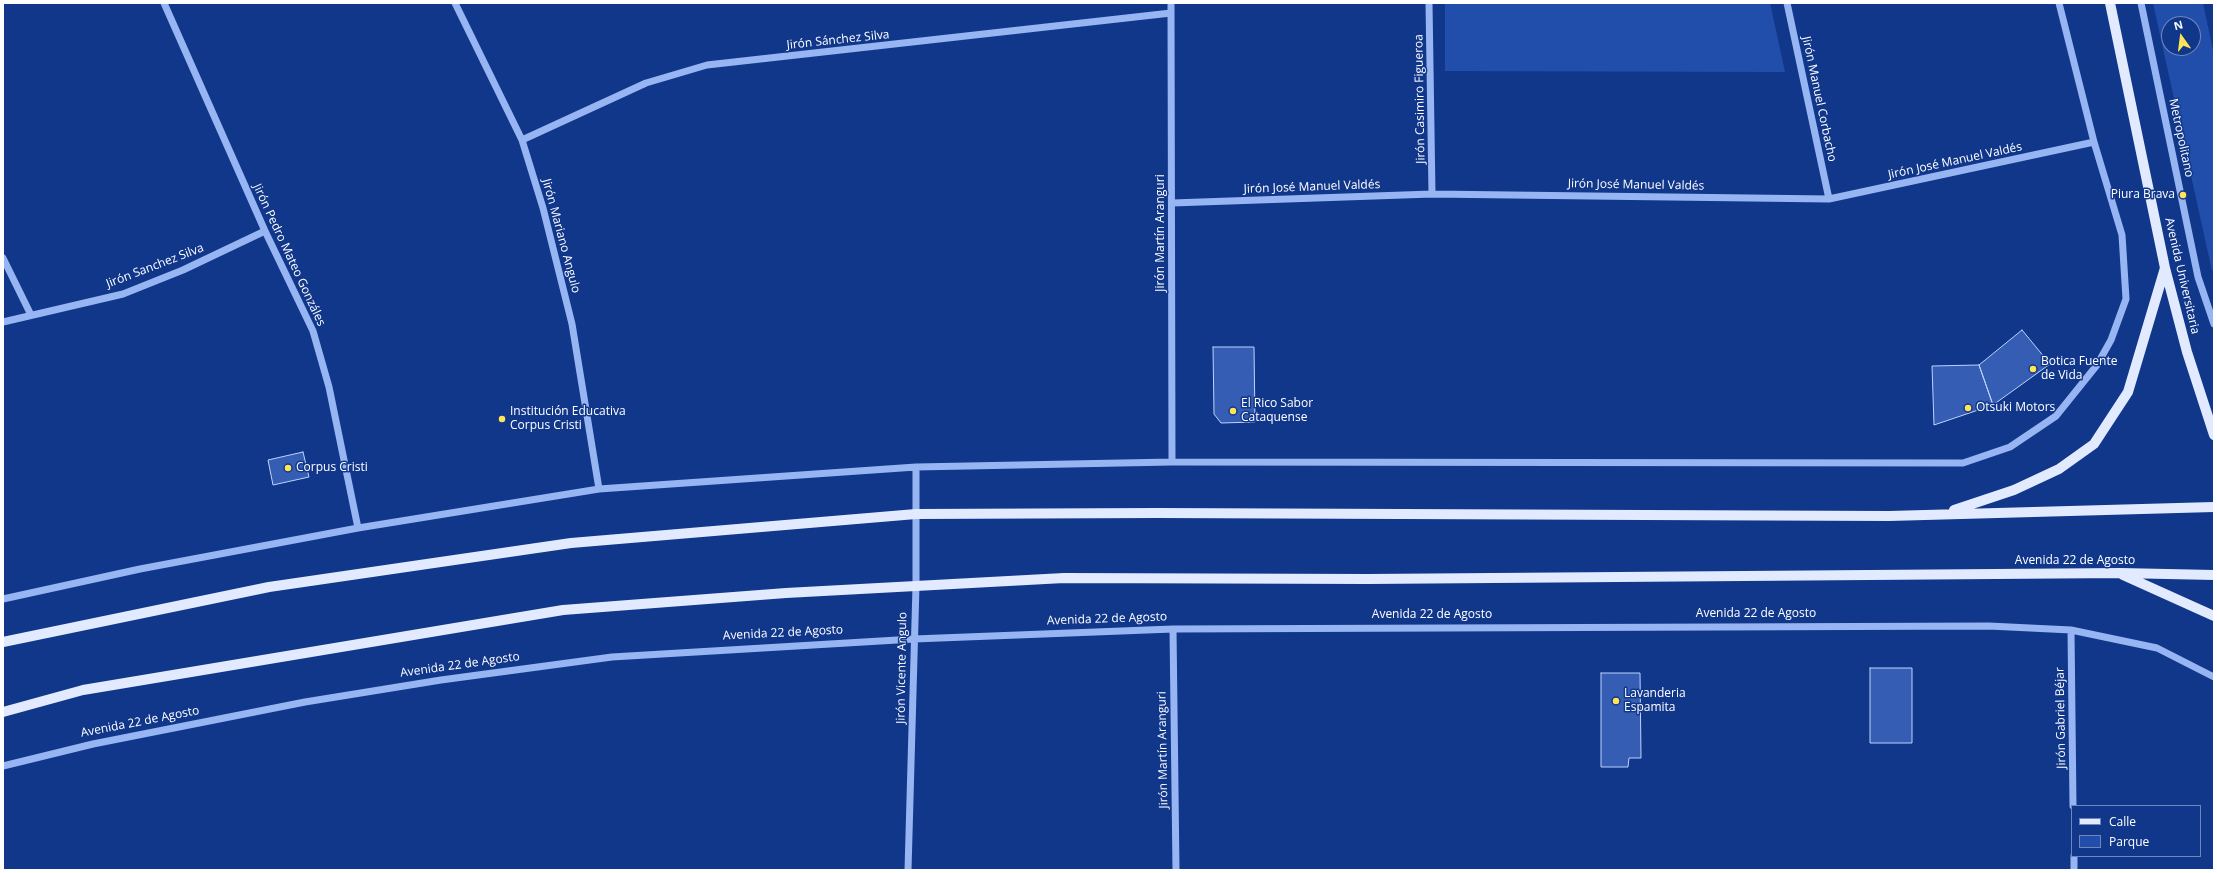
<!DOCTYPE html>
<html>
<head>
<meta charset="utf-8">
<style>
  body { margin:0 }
  #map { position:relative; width:2217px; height:873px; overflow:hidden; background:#11378b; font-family:"Open Sans",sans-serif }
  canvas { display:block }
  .frame { position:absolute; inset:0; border:4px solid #fff; pointer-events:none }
  .legend { position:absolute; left:2071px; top:805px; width:130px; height:52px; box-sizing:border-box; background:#11378b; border:1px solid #7087b9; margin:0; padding:5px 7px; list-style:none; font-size:12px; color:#fff }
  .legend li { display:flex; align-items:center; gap:8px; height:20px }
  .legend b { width:20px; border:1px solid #7087b9 }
  .north { position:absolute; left:2161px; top:16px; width:40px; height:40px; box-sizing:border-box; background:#11378b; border:1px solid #7087b9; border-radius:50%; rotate:346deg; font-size:11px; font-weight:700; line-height:16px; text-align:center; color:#fff }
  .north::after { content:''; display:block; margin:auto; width:14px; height:18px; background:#ffe458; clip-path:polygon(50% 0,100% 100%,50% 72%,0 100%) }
</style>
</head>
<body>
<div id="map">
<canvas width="2217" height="873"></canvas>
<div class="frame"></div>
<ul class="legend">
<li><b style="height:5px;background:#e2eaff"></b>Calle</li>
<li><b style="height:11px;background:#224eab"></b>Parque</li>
</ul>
<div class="north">N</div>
</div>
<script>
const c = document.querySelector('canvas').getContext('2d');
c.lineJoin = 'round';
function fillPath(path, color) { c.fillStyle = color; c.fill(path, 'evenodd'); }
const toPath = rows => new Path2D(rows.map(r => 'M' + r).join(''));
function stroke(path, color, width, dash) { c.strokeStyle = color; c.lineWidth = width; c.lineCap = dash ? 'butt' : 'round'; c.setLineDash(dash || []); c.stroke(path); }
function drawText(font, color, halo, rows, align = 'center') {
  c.font = font + ' "Open Sans",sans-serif'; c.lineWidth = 3; c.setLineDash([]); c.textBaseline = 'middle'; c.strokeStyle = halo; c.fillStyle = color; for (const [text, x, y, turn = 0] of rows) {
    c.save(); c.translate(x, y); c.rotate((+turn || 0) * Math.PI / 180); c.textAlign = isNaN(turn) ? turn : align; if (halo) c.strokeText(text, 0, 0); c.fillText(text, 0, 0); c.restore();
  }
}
fillPath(toPath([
  [1445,3,1770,3,1785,72,1445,71],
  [2153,3,2203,3,2214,55,2214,269,2212,271],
  [2169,24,2193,24,2193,48,2169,48]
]), '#224eab');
const building = toPath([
  [2022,330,2050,364,1993,405,1979,365,2022,330],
  [1213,347,1254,347,1255,422,1221,423,1214,414,1213,347],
  [1979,365,1993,405,1934,425,1932,366,1979,365],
  [303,452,309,477,273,485,268,460,303,452],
  [1870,668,1912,668,1912,743,1870,743,1870,668],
  [1601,673,1640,673,1641,758,1629,758,1628,767,1601,767,1601,673]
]);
fillPath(building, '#345db3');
stroke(building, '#bed3fd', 1);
stroke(toPath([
  [164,3,265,231,313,331,329,387,358,528],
  [455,3,522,140,543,208,572,324,599,489],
  [1171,3,1172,462],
  [1429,3,1432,194],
  [1787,3,1829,199],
  [2141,3,2198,277,2214,324],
  [522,140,646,83,707,65,1171,13],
  [1172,203,1432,194,1829,199,2094,142],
  [3,258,31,315],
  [3,322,123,294,183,270,265,231],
  [3,599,140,569,358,528,599,489,916,467,1172,462,1963,463,2010,447,2056,416,2097,365,2111,340,2126,299,2122,235,2094,142,2059,3],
  [1173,629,1176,870],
  [2071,630,2073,806],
  [3,766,93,744,305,702,441,680,612,657,914,639,1173,629,1989,626,2071,630,2157,648,2214,677],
  [2074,856,2074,870],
  [908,870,916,586,916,467]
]), '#97b5f2', 7);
stroke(toPath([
  [2110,3,2165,268,2187,352,2214,435],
  [1954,510,2014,490,2059,469,2094,444,2128,392,2165,268],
  [2123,575,2214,616],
  [3,642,269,587,571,543,916,514,1157,513,1889,516,2214,507],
  [3,712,83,690,563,610,786,593,1064,578,1368,579,2120,573,2214,575]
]), '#e2eaff', 10);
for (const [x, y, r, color] of [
  [2183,195,4,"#ffe458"],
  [2033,369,4,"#ffe458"],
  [1968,408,4,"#ffe458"],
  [1233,411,4,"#ffe458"],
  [502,419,4,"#ffe458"],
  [288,468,4,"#ffe458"],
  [1616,701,4,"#ffe458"]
]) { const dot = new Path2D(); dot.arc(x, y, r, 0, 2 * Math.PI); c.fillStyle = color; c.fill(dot); stroke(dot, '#11378b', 1.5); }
drawText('12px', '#fff', '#11378b', [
  ["Jirón Sánchez Silva",838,40,-6],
  ["Jirón Casimiro Figueroa",1420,99,-91],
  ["Jirón Manuel Corbacho",1819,99,78],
  ["Metropolitano",2181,138,78],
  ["Jirón José Manuel Valdés",1955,161,-12],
  ["Jirón José Manuel Valdés",1636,185,1],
  ["Jirón José Manuel Valdés",1312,187,-2],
  ["Jirón Martín Aranguri",1161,233,-90],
  ["Jirón Mariano Angulo",561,236,75],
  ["Jirón Pedro Mateo Gonzáles",289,255,65],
  ["Jirón Sanchez Silva",155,266,-21],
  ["Avenida Universitaria",2182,276,77],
  ["Avenida 22 de Agosto",2075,561],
  ["Avenida 22 de Agosto",1756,614],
  ["Avenida 22 de Agosto",1432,615],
  ["Avenida 22 de Agosto",1107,619,-2],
  ["Avenida 22 de Agosto",783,633,-3],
  ["Avenida 22 de Agosto",460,665,-8],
  ["Jirón Vicente Angulo",902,668,-89],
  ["Jirón Gabriel Béjar",2061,718,-91],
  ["Avenida 22 de Agosto",140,722,-11],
  ["Jirón Martín Aranguri",1163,750,-91]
]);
drawText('12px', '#fff', '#11378b', [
  ["Piura Brava",2175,195,"right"],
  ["Botica Fuente",2041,362],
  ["de Vida",2041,376],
  ["El Rico Sabor",1241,404],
  ["Cataquense",1241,418],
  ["Otsuki Motors",1976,408],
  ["Institución Educativa",510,412],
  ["Corpus Cristi",510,426],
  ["Corpus Cristi",296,468],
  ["Lavanderia",1624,694],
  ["Espamita",1624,708]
], 'left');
</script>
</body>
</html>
